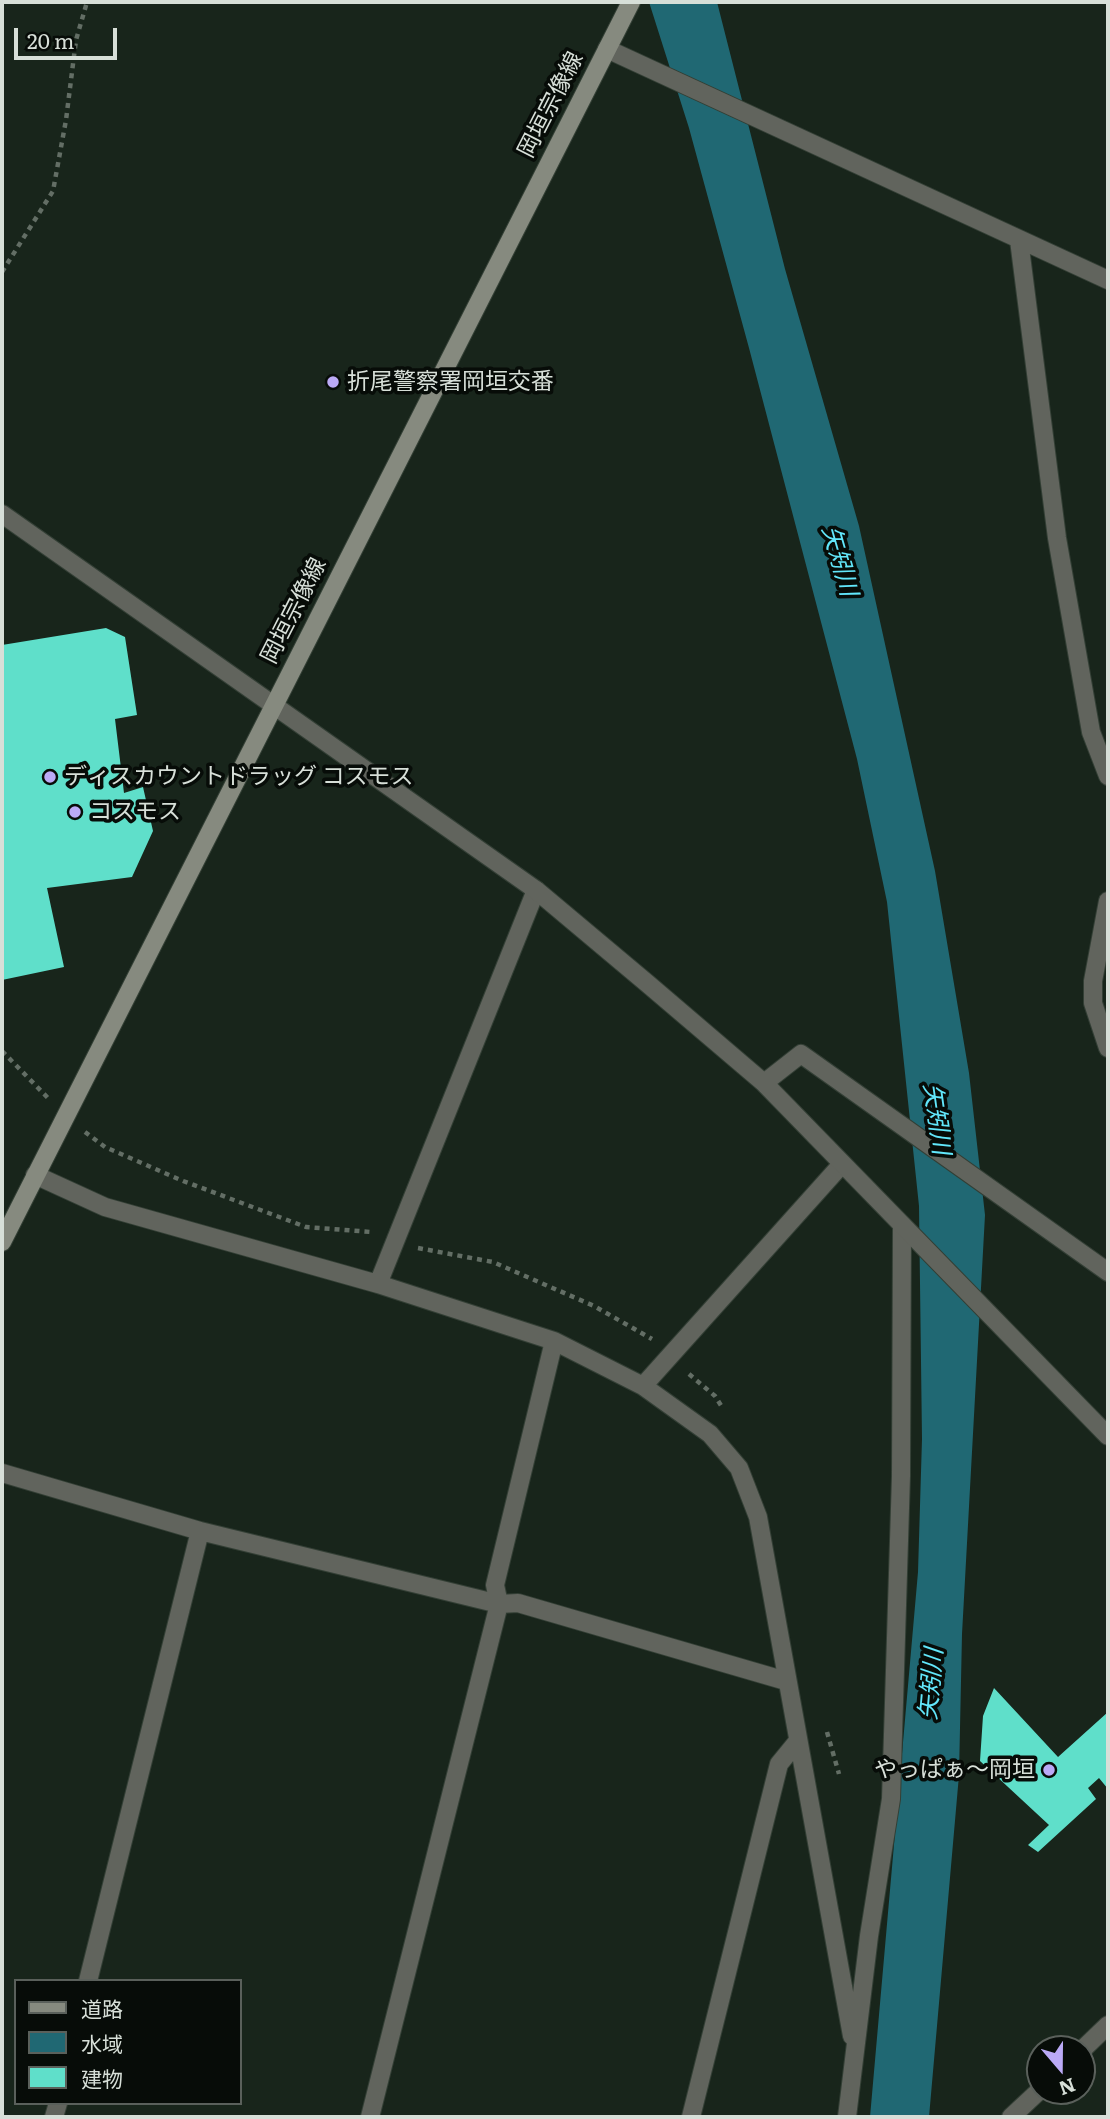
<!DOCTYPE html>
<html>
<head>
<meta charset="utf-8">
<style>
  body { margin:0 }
  #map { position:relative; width:1110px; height:2119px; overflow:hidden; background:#18251b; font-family:Literata,"Noto Sans JP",serif }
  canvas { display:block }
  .frame { position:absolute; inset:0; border:4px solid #d7dfd8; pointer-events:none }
  .legend { position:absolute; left:14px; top:1979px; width:228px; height:126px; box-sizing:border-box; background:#070c08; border:2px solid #5a605b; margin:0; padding:9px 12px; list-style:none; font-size:21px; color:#d7dfd8 }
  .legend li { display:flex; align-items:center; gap:14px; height:35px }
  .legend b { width:35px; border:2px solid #5a605b }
  .north { position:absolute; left:1026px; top:2035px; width:70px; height:70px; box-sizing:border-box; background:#070c08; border:2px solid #5a605b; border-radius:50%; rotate:160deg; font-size:19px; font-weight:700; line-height:28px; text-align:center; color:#d7dfd8 }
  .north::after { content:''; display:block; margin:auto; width:24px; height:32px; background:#bbaaf6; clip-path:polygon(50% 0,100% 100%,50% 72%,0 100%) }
  .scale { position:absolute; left:14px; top:28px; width:103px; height:32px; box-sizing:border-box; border:4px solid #d7dfd8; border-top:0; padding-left:9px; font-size:21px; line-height:24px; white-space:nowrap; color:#d7dfd8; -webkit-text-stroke:5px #070c08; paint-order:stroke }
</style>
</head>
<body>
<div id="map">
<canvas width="1110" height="2119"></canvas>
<div class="frame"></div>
<ul class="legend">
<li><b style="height:9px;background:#868a7f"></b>道路</li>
<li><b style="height:19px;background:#206873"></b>水域</li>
<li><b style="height:19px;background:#5fdfca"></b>建物</li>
</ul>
<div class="north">N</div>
<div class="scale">20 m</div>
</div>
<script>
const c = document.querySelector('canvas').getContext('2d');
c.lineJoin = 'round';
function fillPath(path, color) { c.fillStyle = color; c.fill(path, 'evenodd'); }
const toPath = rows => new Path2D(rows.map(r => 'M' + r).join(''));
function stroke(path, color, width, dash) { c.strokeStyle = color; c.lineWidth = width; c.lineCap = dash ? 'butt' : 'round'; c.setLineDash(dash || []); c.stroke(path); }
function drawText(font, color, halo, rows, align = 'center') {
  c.font = font + ' Literata,"Noto Sans JP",serif'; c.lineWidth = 7; c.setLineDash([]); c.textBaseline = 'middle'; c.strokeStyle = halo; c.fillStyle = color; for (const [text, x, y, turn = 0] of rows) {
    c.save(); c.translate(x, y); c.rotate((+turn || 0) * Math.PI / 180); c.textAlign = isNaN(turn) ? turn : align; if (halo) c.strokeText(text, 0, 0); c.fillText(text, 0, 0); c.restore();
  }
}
fillPath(toPath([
  [649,2,717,2,785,269,859,526,935,871,969,1073,985,1215,962,1634,959,1775,929,2117,870,2117,918,1572,922,1439,919,1206,887,902,857,759,749,348,689,128]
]), '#206873');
fillPath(toPath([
  [106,628,125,637,137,715,115,719,124,793,143,787,153,831,132,877,47,888,64,967,2,980,2,645],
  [994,1688,1058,1757,1108,1712,1108,1789,1099,1778,1088,1788,1096,1799,1038,1852,1028,1845,1049,1825,980,1761,983,1716]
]), '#5fdfca');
const minor = toPath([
  [607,49,1108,280],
  [1019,240,1057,538,1091,732,1108,776],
  [1108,901,1093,981,1093,1003,1108,1048],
  [35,1175,105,1207,378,1284,536,890],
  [554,1341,643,1386,710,1434,739,1468,758,1517,852,2036],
  [643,1386,842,1164],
  [2,1473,200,1531,499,1604,518,1603,786,1681],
  [88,1981,200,1531],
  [1082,2050,1108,2025],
  [54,2117,58,2103],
  [370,2117,499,1604,495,1585,554,1341,378,1284],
  [691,2117,779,1764,797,1742],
  [847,2117,869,1936,891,1799,901,1476,902,1227],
  [1011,2117,1040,2090]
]);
const tertiary = toPath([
  [2,514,536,890,648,984,764,1083,1108,1436],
  [764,1083,801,1054,1108,1272]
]);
const secondary = toPath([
  [2,1242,631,2]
]);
stroke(minor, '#333f35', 20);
stroke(tertiary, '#333f35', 20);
stroke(secondary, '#333f35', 20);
stroke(toPath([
  [2,272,53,191,66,120,76,40,87,2],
  [2,1051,48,1098],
  [85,1132,105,1147,183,1181,306,1227,371,1232],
  [418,1248,493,1262,594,1306,652,1339],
  [689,1374,715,1396,722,1407],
  [827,1732,839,1774]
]), '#636e65', 4.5, [5, 5]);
stroke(minor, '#61645d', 18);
stroke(tertiary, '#61645d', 18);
stroke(secondary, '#868a7f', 18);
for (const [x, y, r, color] of [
  [333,382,7,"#bbaaf6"],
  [50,777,7,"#bbaaf6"],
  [75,812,7,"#bbaaf6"],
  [1049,1770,7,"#bbaaf6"]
]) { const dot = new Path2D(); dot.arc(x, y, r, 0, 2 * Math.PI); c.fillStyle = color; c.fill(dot); stroke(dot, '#070c08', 2.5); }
drawText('23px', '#d7dfd8', '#070c08', [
  ["岡垣宗像線",551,105,-63],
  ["岡垣宗像線",294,611,-63]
]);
drawText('23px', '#d7dfd8', '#070c08', [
  ["折尾警察署岡垣交番",347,382],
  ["ディスカウントドラッグ コスモス",64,777],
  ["コスモス",89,812],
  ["やっぱぁ～岡垣",1035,1770,"right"]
], 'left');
drawText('italic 24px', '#62e7fb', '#070c08', [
  ["矢矧川",839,561,74],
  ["矢矧川",936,1119,82],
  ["矢矧川",932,1684,-85]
]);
</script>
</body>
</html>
